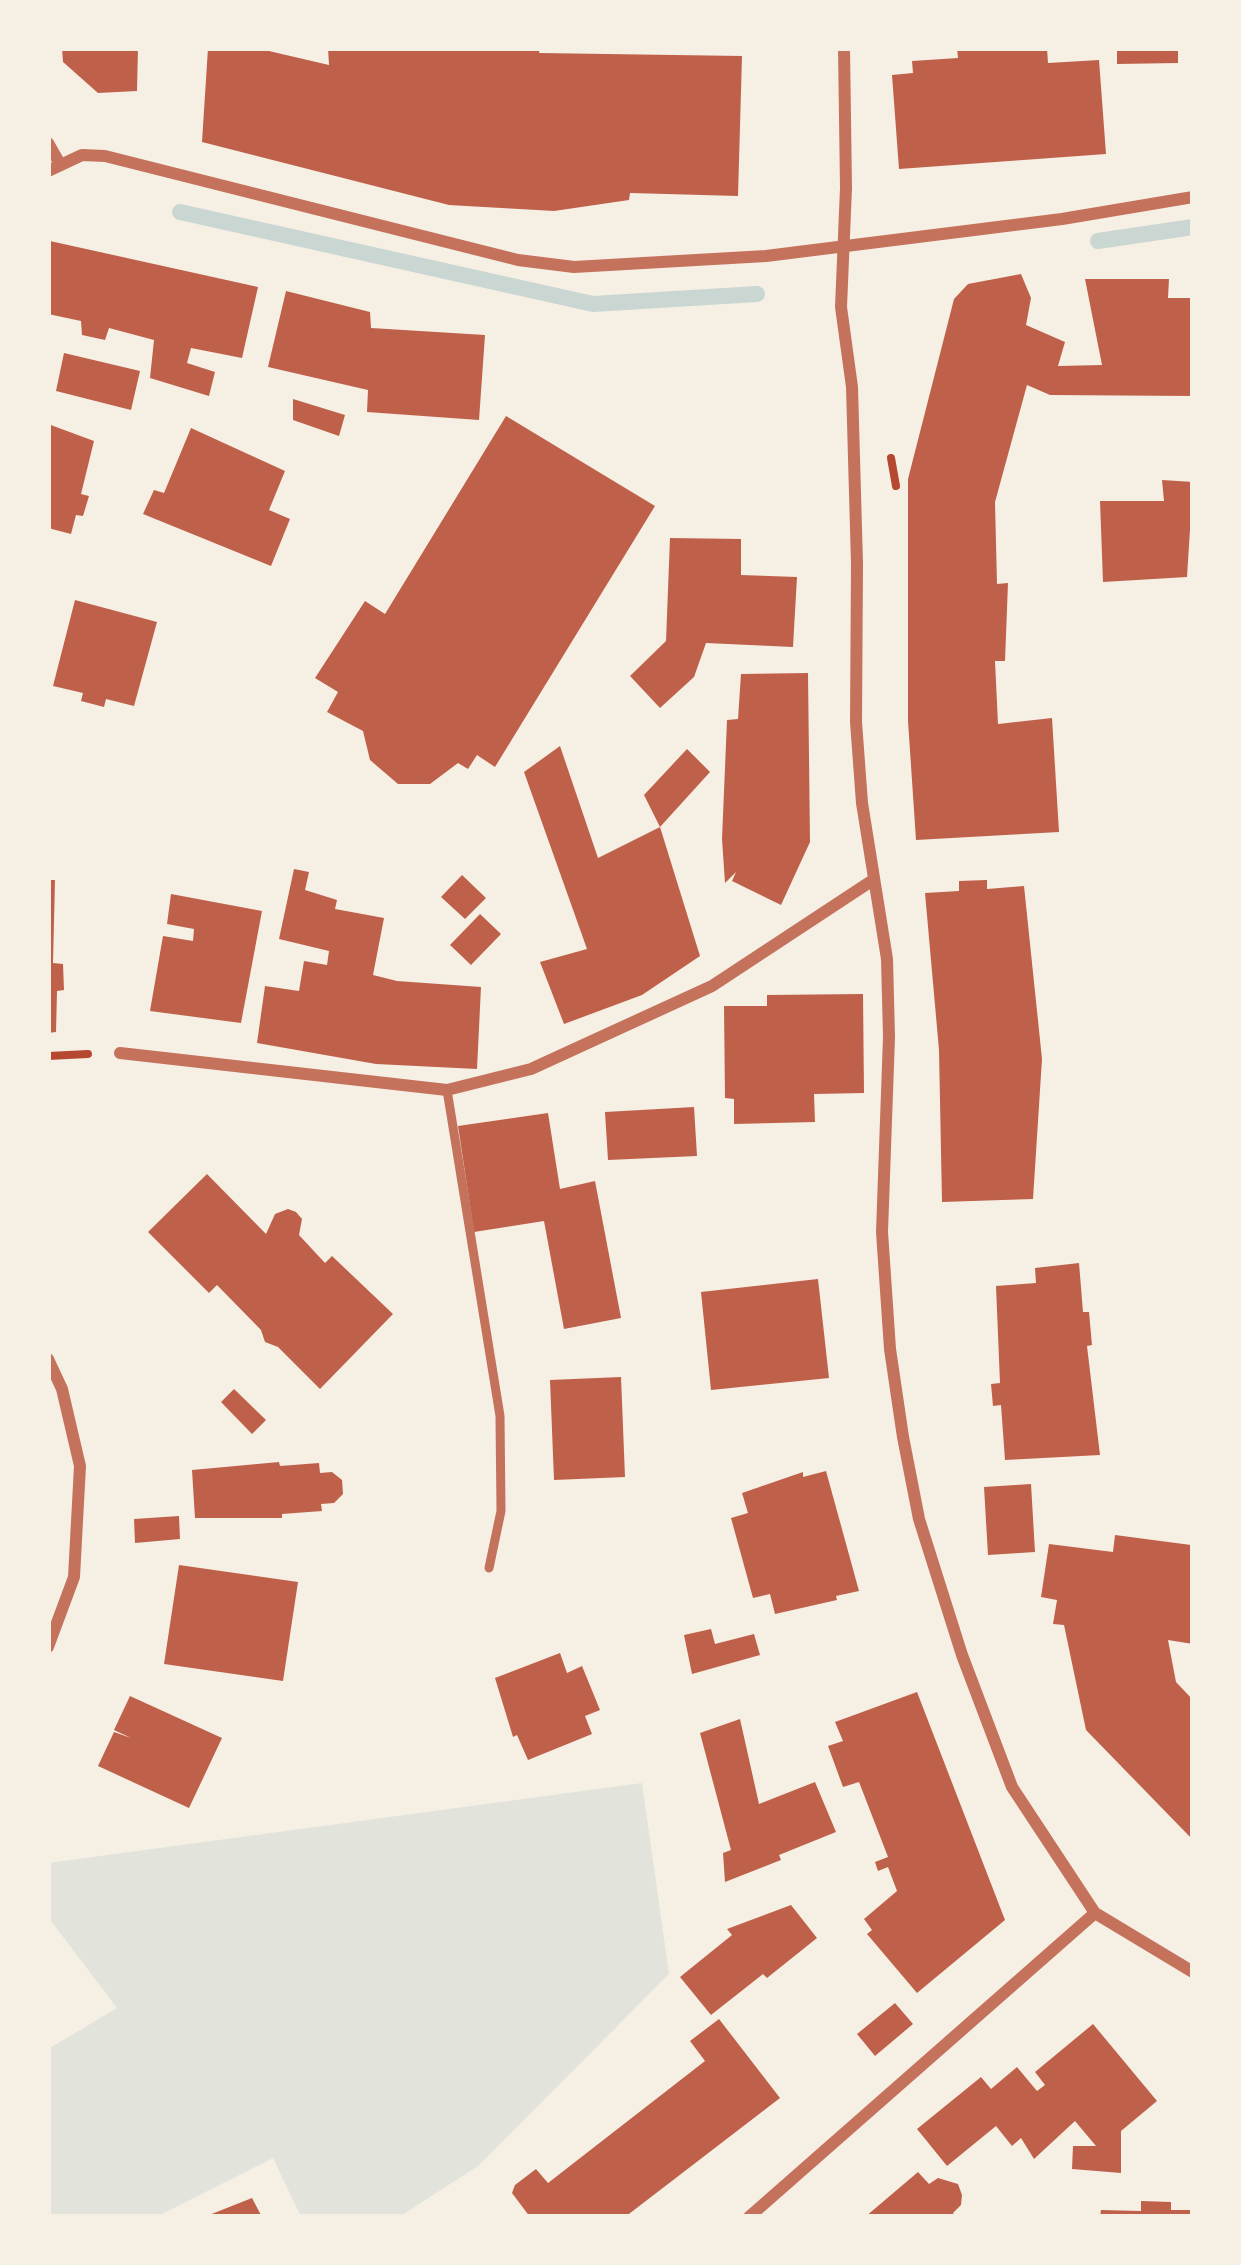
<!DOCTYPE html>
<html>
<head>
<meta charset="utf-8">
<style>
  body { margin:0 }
  #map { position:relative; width:1241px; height:2265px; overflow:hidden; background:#f6efe4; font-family:"Open Sans",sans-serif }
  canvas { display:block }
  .frame { position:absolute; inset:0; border:51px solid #f6efe4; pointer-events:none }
</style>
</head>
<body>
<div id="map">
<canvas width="1241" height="2265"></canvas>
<div class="frame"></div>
</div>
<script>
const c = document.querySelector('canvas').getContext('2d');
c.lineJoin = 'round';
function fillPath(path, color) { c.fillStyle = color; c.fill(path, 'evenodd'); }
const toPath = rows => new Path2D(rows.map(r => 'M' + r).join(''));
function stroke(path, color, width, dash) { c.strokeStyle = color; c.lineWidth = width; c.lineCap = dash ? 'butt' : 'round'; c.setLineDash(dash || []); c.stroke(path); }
fillPath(toPath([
  [642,1783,669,1974,478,2166,399,2217,301,2217,273,2158,156,2217,48,2217,48,2049,117,2008,48,1917,48,1863]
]), '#e2e4dc');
stroke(toPath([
  [180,212,593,304,757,294],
  [1098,241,1193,227]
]), '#c9d6d2', 16);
fillPath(toPath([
  [62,48,138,48,137,91,98,93,63,62],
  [208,48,256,48,329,65,328,48,540,48,539,53,742,56,738,196,630,193,629,200,554,211,449,205,202,142],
  [957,48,1047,48,1048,63,1099,60,1106,154,899,169,892,75,913,73,912,61,958,58],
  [1117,48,1178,48,1178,63,1117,64],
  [50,241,258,287,242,358,191,348,187,363,215,372,209,396,150,378,154,340,109,328,105,340,82,335,81,321,48,314],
  [1021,274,1031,298,1026,325,1065,342,1058,366,1102,365,1085,279,1169,279,1168,298,1193,298,1193,396,1050,395,1027,385,995,502,997,584,1008,583,1005,661,995,661,998,724,1052,718,1059,832,916,840,908,721,908,479,954,299,968,284],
  [286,291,370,312,371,328,485,335,479,420,367,412,368,390,268,367],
  [64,353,140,371,131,410,56,391],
  [293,399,345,415,339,436,293,420],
  [506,416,655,506,495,767,477,755,468,769,458,763,430,784,398,784,370,760,363,731,327,712,338,692,315,678,365,601,385,614],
  [48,424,94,441,81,494,89,496,83,516,76,515,71,534,48,528],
  [191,428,285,471,269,510,290,519,271,566,143,514,154,490,164,493],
  [1162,480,1193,482,1187,577,1103,582,1100,501,1164,501],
  [670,538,741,539,741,575,797,577,793,647,706,643,694,677,660,708,630,676,666,641],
  [75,600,157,622,134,706,106,699,104,707,81,701,83,693,53,686],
  [808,673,810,842,781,905,732,881,736,872,725,883,722,839,727,720,738,719,741,674],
  [560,746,598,858,660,827,700,956,642,995,564,1024,540,962,587,949,524,772],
  [687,749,710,772,660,827,644,795],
  [294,869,309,872,305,890,337,900,335,909,384,918,373,975,397,981,481,987,477,1069,376,1064,257,1043,265,986,299,991,304,961,327,965,329,951,279,939],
  [462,875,486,898,465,919,441,897],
  [48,880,55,880,53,963,63,964,64,990,57,991,56,1032,48,1033],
  [987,880,987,889,1024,886,1042,1059,1033,1199,942,1202,939,1050,925,893,959,891,959,881],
  [171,894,262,911,241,1023,150,1011,163,936,193,941,194,929,167,924],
  [480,914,501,934,471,965,450,945],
  [863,994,864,1093,814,1094,815,1122,734,1124,734,1099,725,1098,724,1006,767,1006,767,995],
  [694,1107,697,1156,608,1160,605,1112],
  [548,1113,560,1189,595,1181,621,1318,564,1329,544,1221,474,1232,458,1126],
  [207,1174,266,1234,275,1214,288,1209,296,1212,302,1219,299,1235,325,1263,332,1256,393,1314,320,1389,278,1347,265,1342,261,1330,217,1285,209,1293,148,1232],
  [1079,1263,1083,1312,1089,1312,1092,1345,1087,1346,1100,1455,1005,1460,1001,1405,993,1406,991,1384,1000,1383,996,1286,1036,1283,1035,1268],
  [818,1279,829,1378,711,1390,701,1292],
  [621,1377,625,1477,554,1480,550,1380],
  [234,1389,266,1420,252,1434,221,1402],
  [279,1462,280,1466,319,1463,320,1473,332,1472,342,1480,343,1494,334,1503,321,1504,322,1511,282,1514,282,1518,195,1518,192,1470],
  [826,1471,859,1591,836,1596,837,1600,775,1614,770,1594,753,1598,731,1518,748,1513,742,1493,803,1472,803,1477],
  [1031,1484,1035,1552,988,1555,984,1487],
  [179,1516,180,1539,135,1543,134,1519],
  [1115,1535,1191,1545,1193,1644,1168,1640,1176,1682,1193,1700,1193,1840,1086,1730,1064,1625,1053,1624,1057,1600,1041,1597,1049,1544,1113,1552],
  [179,1565,298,1582,283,1681,164,1664],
  [711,1629,715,1644,754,1634,760,1655,692,1674,684,1635],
  [560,1653,567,1673,582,1666,600,1710,585,1716,592,1734,528,1760,517,1735,513,1737,495,1678],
  [917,1692,1005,1920,917,1993,867,1934,872,1930,864,1919,897,1891,888,1867,878,1871,875,1862,888,1857,859,1782,843,1787,828,1746,843,1741,835,1722],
  [130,1696,222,1738,189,1808,98,1766,114,1732,131,1738,114,1730],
  [740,1719,759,1804,815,1782,836,1832,779,1855,781,1860,725,1882,723,1853,731,1850,700,1733],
  [791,1905,817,1938,767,1978,763,1974,711,2015,680,1977,732,1935,727,1929],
  [895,2003,913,2024,875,2056,857,2034],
  [719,2019,780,2098,625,2217,530,2217,512,2193,515,2185,536,2169,548,2183,705,2061,690,2041],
  [1093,2024,1157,2101,1121,2131,1121,2173,1072,2169,1073,2146,1096,2146,1075,2121,1034,2159,1021,2138,1012,2146,996,2126,947,2166,917,2129,981,2077,991,2089,1017,2067,1037,2091,1045,2085,1035,2072],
  [918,2172,929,2184,938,2178,958,2184,962,2195,961,2205,953,2213,956,2217,865,2217],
  [252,2198,262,2217,204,2217],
  [1141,2201,1171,2202,1171,2210,1193,2210,1193,2217,1100,2217,1101,2210,1141,2211]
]), '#bf614a');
stroke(toPath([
  [891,458,896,486],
  [48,1056,88,1054]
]), '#b5482f', 8);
stroke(toPath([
  [447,1090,500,1416,501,1511,489,1568]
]), '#c5725c', 9);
stroke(toPath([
  [844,48,846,188,841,307,852,387,857,564,856,722,862,803,887,959,889,1037,882,1232,890,1349,903,1437,919,1519,962,1655,1012,1787,1095,1913,1193,1972],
  [48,143,60,164],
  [48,171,82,155,105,156,518,260,574,267,766,256,1062,219,1193,197],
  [120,1053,447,1090,531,1069,712,986,873,880],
  [48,1359,62,1389,80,1466,74,1577,48,1647],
  [749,2217,1095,1913]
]), '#c5725c', 12);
</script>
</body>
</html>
